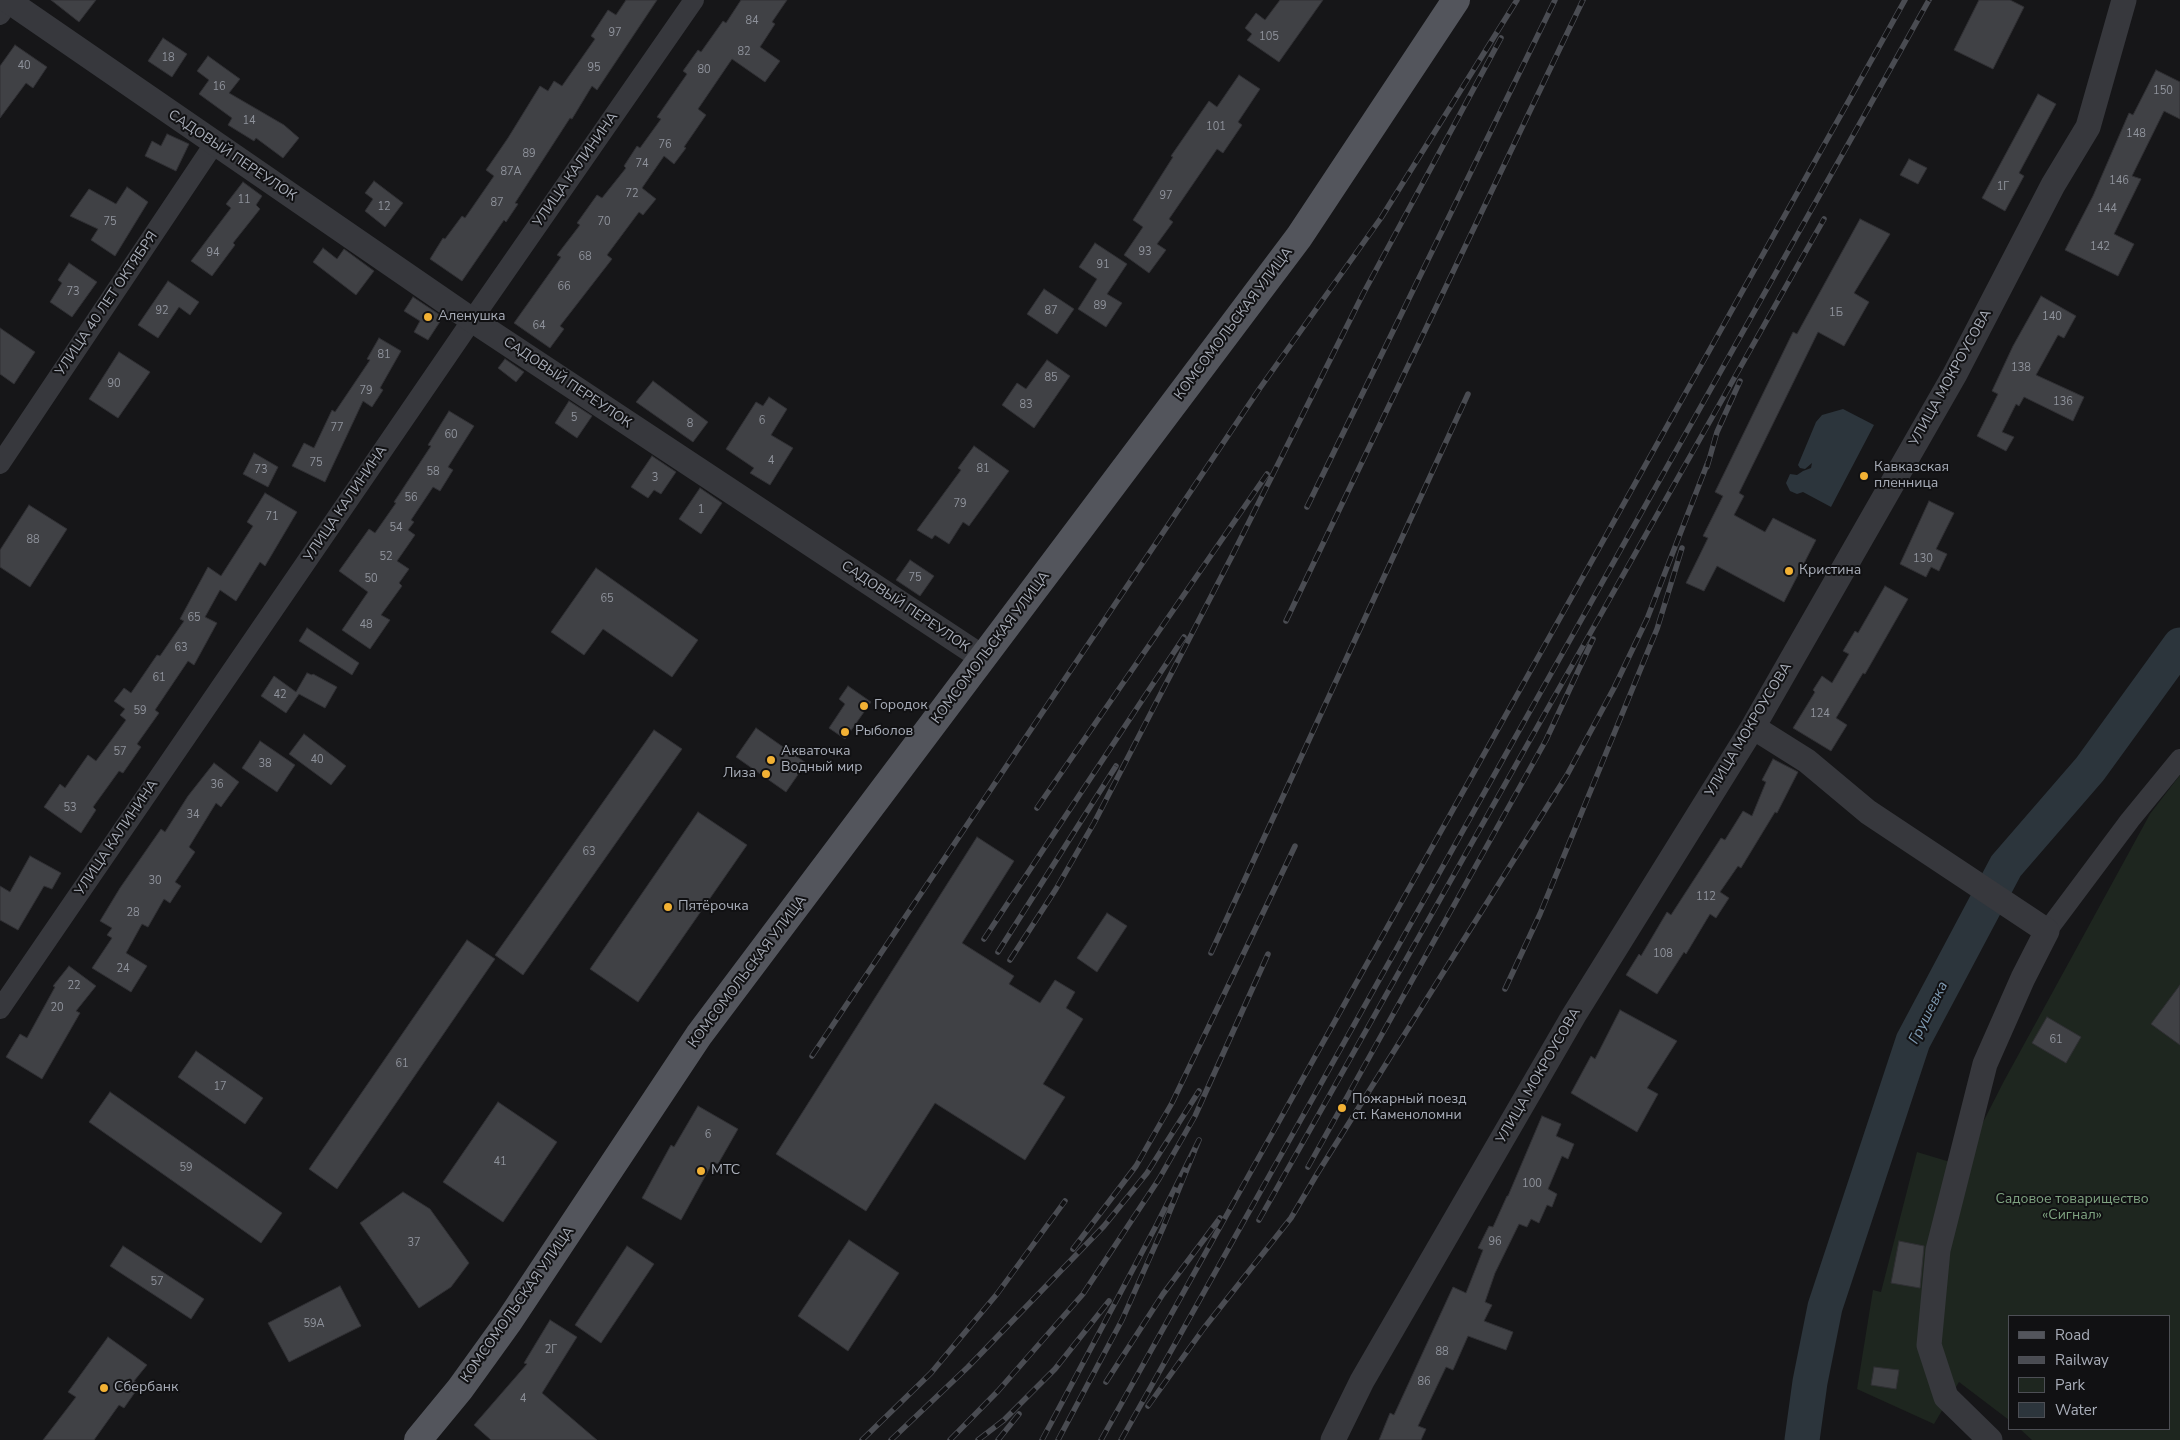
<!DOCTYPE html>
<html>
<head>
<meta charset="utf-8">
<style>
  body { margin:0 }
  #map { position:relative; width:2180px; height:1440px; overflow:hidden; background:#161618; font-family:"Nunito Sans",sans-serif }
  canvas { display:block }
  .legend { position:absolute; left:2008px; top:1315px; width:162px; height:115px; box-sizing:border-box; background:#111113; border:1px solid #4d4f55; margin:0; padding:6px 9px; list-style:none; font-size:15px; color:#a8adb8 }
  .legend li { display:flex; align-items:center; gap:10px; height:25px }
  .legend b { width:25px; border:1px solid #4d4f55 }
</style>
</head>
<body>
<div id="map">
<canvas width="2180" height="1440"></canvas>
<ul class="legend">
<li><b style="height:6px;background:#53555c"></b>Road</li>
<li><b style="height:6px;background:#4a4c52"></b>Railway</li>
<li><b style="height:14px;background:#1e261f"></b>Park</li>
<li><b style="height:14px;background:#2c353c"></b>Water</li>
</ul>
</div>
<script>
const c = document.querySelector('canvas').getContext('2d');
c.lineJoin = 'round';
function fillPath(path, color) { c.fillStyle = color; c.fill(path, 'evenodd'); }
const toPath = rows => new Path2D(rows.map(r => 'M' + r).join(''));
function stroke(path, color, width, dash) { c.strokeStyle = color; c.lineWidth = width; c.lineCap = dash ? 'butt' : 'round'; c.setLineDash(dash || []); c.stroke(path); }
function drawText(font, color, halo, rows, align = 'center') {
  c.font = font + ' "Nunito Sans",sans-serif'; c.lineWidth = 4; c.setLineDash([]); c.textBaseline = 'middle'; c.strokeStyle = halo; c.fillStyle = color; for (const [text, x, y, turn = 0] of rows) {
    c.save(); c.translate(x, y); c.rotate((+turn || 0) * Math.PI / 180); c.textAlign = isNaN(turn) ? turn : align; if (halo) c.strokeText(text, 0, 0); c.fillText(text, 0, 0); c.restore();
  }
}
fillPath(toPath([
  [2180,775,2180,1440,2032,1440,2020,1429,2169,1429,2169,1316,2009,1316,2009,1420,1959,1382,1934,1424,1857,1389,1873,1290,1881,1292,1917,1152,1970,1168,1975,1138,2004,1081,2150,814]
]), '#1e261f');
fillPath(toPath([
  [1843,409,1874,425,1831,507,1803,492,1797,494,1790,491,1786,483,1790,474,1797,475,1803,471,1811,468,1812,463,1805,469,1800,468,1798,465,1816,422,1822,415]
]), '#2c353c');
stroke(toPath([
  [1802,1440,1810,1382,1825,1307,1913,1041,2006,866,2090,769,2180,645]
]), '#2c353c', 35);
const building = toPath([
  [51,0,96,0,79,22,51,0],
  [626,0,657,0,597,90,592,86,572,119,570,118,515,203,518,204,506,222,504,220,462,281,430,259,443,238,445,239,462,216,465,218,494,176,486,170,508,138,540,86,548,91,554,81,562,86,595,39,591,36,608,10,616,15,626,0],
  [741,0,787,0,772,22,775,24,760,47,780,61,765,82,732,59,698,109,706,115,684,147,686,148,674,164,664,156,642,188,656,199,643,215,639,212,607,255,612,259,560,326,564,329,550,348,514,323,561,257,557,255,580,225,577,223,597,195,602,198,626,168,624,166,637,146,640,148,661,119,657,117,687,74,683,71,698,50,701,52,723,21,726,23,741,0],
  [1280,0,1323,0,1279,62,1247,40,1252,34,1245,28,1256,13,1265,20,1280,0],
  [1979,0,2010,0,2024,7,1993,69,1954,50,1979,0],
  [163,38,187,54,172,77,148,61,163,38],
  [15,45,47,67,33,88,26,83,0,118,0,66,15,45],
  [208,56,240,79,229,93,284,125,299,138,283,158,256,138,254,141,228,125,232,118,199,94,209,80,197,71,208,56],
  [2156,70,2180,82,2180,119,2164,111,2132,176,2141,179,2114,234,2134,244,2118,276,2065,250,2093,196,2129,113,2133,115,2156,70],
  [1239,75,1260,89,1238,122,1242,125,1223,153,1217,149,1169,219,1173,222,1157,244,1166,250,1149,273,1124,255,1143,227,1133,220,1173,157,1171,156,1209,101,1217,107,1239,75],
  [2038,94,2056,104,2019,173,2024,176,2005,211,1982,198,2038,94],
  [167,134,189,144,176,171,145,156,152,141,161,146,167,134],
  [1909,159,1927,168,1918,184,1900,175,1909,159],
  [374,181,403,203,385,227,365,211,373,199,365,193,374,181],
  [243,182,262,196,256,205,260,209,233,243,235,245,212,276,191,261,231,208,226,204,243,182],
  [127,187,148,202,115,256,91,240,98,229,70,216,89,189,116,204,127,187],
  [1860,219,1890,234,1854,293,1869,302,1844,346,1818,332,1739,493,1744,496,1734,515,1765,532,1773,518,1816,540,1784,602,1717,566,1704,591,1686,583,1708,538,1703,536,1723,496,1715,492,1793,332,1797,334,1860,219],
  [1095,243,1127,264,1107,294,1122,303,1106,327,1078,309,1097,279,1079,267,1095,243],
  [323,248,337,259,344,249,374,271,356,295,313,262,323,248],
  [69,263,97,282,72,317,50,302,62,283,58,280,69,263],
  [168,281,199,302,190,315,179,307,158,338,138,325,168,281],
  [1044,289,1074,309,1057,334,1027,314,1044,289],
  [2041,296,2076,316,2064,338,2058,335,2036,375,2084,397,2073,421,2024,397,2019,406,2016,404,2002,432,2014,437,2006,451,1977,436,1998,394,1992,391,2013,346,2041,296],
  [413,297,443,317,428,340,414,332,420,321,404,311,413,297],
  [0,328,35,352,14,384,0,374,0,328],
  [379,338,401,351,380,388,383,390,372,407,363,401,325,482,292,466,304,443,314,448,332,410,335,412,370,360,367,359,379,338],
  [119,352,150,372,118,418,89,399,119,352],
  [505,359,524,372,516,382,498,368,505,359],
  [1047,360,1070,376,1034,428,1002,405,1017,383,1026,389,1047,360],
  [653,381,708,422,693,442,636,402,653,381],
  [769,397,787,409,771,435,793,448,770,485,750,473,754,468,726,449,756,402,763,406,769,397],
  [569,401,592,416,577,438,555,423,569,401],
  [449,411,474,426,448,467,453,470,440,491,433,487,411,520,414,522,408,530,415,535,397,561,409,569,399,583,402,586,381,615,390,620,370,649,342,630,368,592,339,571,369,529,375,533,396,503,394,502,431,446,428,445,449,411],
  [974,446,1009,471,969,526,963,522,949,544,935,535,932,539,917,530,961,470,958,468,974,446],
  [254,453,278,467,268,487,243,474,254,453],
  [652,456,676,472,661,494,654,490,648,498,631,487,652,456],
  [700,488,722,503,701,534,679,519,700,488],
  [265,493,297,512,265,566,260,562,236,601,220,590,205,617,217,623,194,665,188,661,155,710,159,713,137,744,141,747,123,773,119,771,93,807,96,810,81,833,44,807,60,784,65,788,88,755,96,761,126,720,120,715,125,709,114,701,124,688,131,693,157,655,160,656,184,621,180,619,208,567,221,576,253,526,247,522,265,493],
  [1929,501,1954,513,1936,549,1947,554,1939,571,1931,567,1926,577,1900,564,1929,501],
  [29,505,67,529,30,587,0,567,0,550,29,505],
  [910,560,934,576,920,596,896,580,910,560],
  [596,568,698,640,672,677,603,629,584,655,551,632,596,568],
  [1885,586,1908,599,1865,674,1863,673,1836,718,1847,725,1831,751,1793,728,1815,692,1813,690,1822,676,1832,683,1849,654,1843,651,1855,631,1858,633,1885,586],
  [307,628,359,663,352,675,299,641,307,628],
  [307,673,312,675,313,674,337,687,325,708,299,694,286,713,261,696,274,676,296,692,307,673],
  [848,686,871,702,845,739,829,728,845,704,839,699,848,686],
  [756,728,806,763,786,792,736,757,756,728],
  [654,730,682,749,523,975,495,955,654,730],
  [304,734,346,766,331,785,289,754,304,734],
  [260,741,295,765,277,792,242,768,260,741],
  [1773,759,1798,772,1777,813,1775,812,1741,868,1738,866,1720,892,1729,898,1716,918,1710,914,1686,954,1684,952,1657,994,1626,975,1639,954,1641,956,1667,912,1671,915,1721,838,1725,840,1743,811,1752,816,1766,782,1762,780,1773,759],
  [214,763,239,782,221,807,216,803,189,847,195,852,175,882,181,886,170,903,164,899,148,927,142,924,126,953,147,966,131,992,92,968,112,938,107,935,112,928,100,921,120,888,161,829,165,832,188,796,214,763],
  [698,812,747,845,638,1002,590,969,698,812],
  [977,837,1014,861,962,943,1014,976,1009,984,1040,1003,1055,980,1075,992,1066,1008,1083,1019,1043,1084,1065,1097,1025,1160,935,1103,866,1211,776,1154,977,837],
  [30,856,61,873,52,889,44,886,18,930,0,920,0,886,10,892,30,856],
  [1107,913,1127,926,1097,972,1077,958,1107,913],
  [467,940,495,959,337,1189,309,1169,467,940],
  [69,966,96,986,76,1011,80,1013,42,1079,6,1057,20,1034,27,1038,55,987,53,986,69,966],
  [2180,985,2180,1045,2151,1024,2180,985],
  [1620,1010,1677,1041,1647,1088,1658,1094,1637,1132,1571,1093,1591,1056,1595,1059,1620,1010],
  [2047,1017,2081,1037,2066,1063,2032,1043,2047,1017],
  [196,1051,263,1098,245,1124,178,1077,196,1051],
  [110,1092,282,1213,261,1243,89,1122,110,1092],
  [498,1102,557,1142,503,1222,443,1182,498,1102],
  [698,1106,738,1129,718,1164,713,1162,681,1220,642,1198,671,1145,674,1147,698,1106],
  [1542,1116,1561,1124,1556,1136,1574,1144,1568,1159,1562,1156,1548,1189,1557,1194,1552,1207,1547,1205,1539,1223,1531,1219,1527,1227,1519,1224,1495,1273,1485,1302,1492,1305,1484,1321,1513,1332,1506,1350,1468,1336,1453,1370,1446,1367,1418,1426,1426,1429,1421,1440,1379,1440,1390,1413,1394,1415,1453,1287,1466,1293,1483,1250,1478,1248,1489,1226,1493,1227,1507,1196,1508,1196,1542,1116],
  [403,1192,430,1209,469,1263,451,1287,419,1308,360,1223,403,1192],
  [849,1240,899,1273,848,1351,798,1316,849,1240],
  [1899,1241,1924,1246,1920,1288,1891,1283,1899,1241],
  [123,1246,204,1299,191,1319,110,1266,123,1246],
  [627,1246,654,1264,601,1343,575,1325,627,1246],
  [340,1286,361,1326,289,1362,268,1323,340,1286],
  [550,1320,577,1337,542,1393,597,1440,491,1440,474,1425,527,1364,524,1363,550,1320],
  [108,1337,147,1365,134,1381,140,1385,124,1408,119,1405,94,1440,43,1440,76,1397,68,1392,108,1337],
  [1874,1367,1899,1370,1896,1389,1871,1385,1874,1367]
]);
fillPath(building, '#404145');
stroke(building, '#303034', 1);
stroke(toPath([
  [0,15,10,0],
  [0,464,214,144],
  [2047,931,2130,820,2180,759],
  [0,1009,472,320,694,0]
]), '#37383d', 20);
stroke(toPath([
  [7,0,472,320,983,658],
  [1753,727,1807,761,1868,812,2047,931,2023,978,1985,1064,1938,1250,1929,1345,1946,1397,1990,1440],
  [1333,1440,1362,1381,1574,1015,1753,727,1955,374,2053,185,2088,127,2124,0]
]), '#37383d', 25);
stroke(toPath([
  [418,1440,460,1389,509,1321,699,1035,1299,237,1456,0]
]), '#53555c', 28);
const rail = toPath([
  [1707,467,1717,432,1740,381],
  [1307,507,1555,0],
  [1286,621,1583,0],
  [1037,808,1267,474],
  [984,939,1184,637],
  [998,952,1116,766],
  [1211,953,1468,394],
  [1010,960,1056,889,1094,823,1233,554,1363,294,1501,38],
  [1505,989,1540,914,1657,629,1682,548],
  [812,1056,1260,388,1381,218,1517,0],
  [1308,1167,1546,740,1593,639],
  [1259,1220,1824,219],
  [1073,1249,1136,1166,1172,1103,1295,846],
  [1106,1382,1163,1294,1220,1218],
  [1148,1406,1204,1328,1291,1218,1317,1174,1567,775,1614,688,1647,619,1708,462],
  [862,1440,931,1373,997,1294,1065,1201],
  [891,1440,968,1367,1104,1226,1147,1173,1199,1091],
  [950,1440,998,1391,1083,1294,1159,1179,1195,1116,1268,954],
  [978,1440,1004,1420,1055,1369,1109,1301],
  [998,1440,1019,1414],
  [1042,1440,1157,1224,1199,1140,1163,1228,1122,1320,1058,1440],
  [1101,1440,1905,0],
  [1121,1440,1929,0]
]);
stroke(rail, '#4a4c52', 5.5);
stroke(rail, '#111113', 4, [11]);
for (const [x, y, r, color] of [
  [428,317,5,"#f2b134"],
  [1864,476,5,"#f2b134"],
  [1789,571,5,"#f2b134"],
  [864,706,5,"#f2b134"],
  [845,732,5,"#f2b134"],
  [771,760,5,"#f2b134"],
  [766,774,5,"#f2b134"],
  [668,907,5,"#f2b134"],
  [1342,1108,5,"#f2b134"],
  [701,1171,5,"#f2b134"],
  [104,1388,5,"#f2b134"]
]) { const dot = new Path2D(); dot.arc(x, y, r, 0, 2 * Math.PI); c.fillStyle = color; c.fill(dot); stroke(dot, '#111113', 2); }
drawText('11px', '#8e929b', null, [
  ["84",752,21],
  ["97",615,33],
  ["105",1269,37],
  ["82",744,52],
  ["18",168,58],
  ["40",24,66],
  ["95",594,68],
  ["80",704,70],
  ["16",219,87],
  ["150",2163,91],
  ["14",249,121],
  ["101",1216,127],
  ["148",2136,134],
  ["76",665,145],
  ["89",529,154],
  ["74",642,164],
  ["87А",511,172],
  ["146",2119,181],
  ["1Г",2003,187],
  ["72",632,194],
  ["97",1166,196],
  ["11",244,200],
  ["87",497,203],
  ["12",384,207],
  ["144",2107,209],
  ["75",110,222],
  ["70",604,222],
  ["142",2100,247],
  ["93",1145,252],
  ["94",213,253],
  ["68",585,257],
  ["91",1103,265],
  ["66",564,287],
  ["73",73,292],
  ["89",1100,306],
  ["92",162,311],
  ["87",1051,311],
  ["1Б",1836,313],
  ["140",2052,317],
  ["64",539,326],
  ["81",384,355],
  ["138",2021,368],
  ["85",1051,378],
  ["90",114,384],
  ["79",366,391],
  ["136",2063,402],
  ["83",1026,405],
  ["5",574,418],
  ["6",762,421],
  ["8",690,424],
  ["77",337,428],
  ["60",451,435],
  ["4",771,461],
  ["75",316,463],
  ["81",983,469],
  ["73",261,470],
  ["58",433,472],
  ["3",655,478],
  ["56",411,498],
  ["79",960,504],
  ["1",701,510],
  ["71",272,517],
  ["54",396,528],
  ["88",33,540],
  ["52",386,557],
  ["130",1923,559],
  ["75",915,578],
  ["50",371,579],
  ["65",607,599],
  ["65",194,618],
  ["48",366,625],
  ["63",181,648],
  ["61",159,678],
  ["42",280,695],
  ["59",140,711],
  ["124",1820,714],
  ["57",120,752],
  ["40",317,760],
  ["38",265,764],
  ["36",217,785],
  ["53",70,808],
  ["34",193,815],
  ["63",589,852],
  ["30",155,881],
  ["112",1706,897],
  ["28",133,913],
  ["108",1663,954],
  ["24",123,969],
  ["22",74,986],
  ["20",57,1008],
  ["61",2056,1040],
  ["61",402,1064],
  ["17",220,1087],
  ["6",708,1135],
  ["41",500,1162],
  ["59",186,1168],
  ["100",1532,1184],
  ["96",1495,1242],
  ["37",414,1243],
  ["57",157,1282],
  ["59А",314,1324],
  ["2Г",551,1350],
  ["88",1442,1352],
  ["86",1424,1382],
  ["4",523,1399]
]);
drawText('14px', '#a8adb8', '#111113', [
  ["САДОВЫЙ ПЕРЕУЛОК",232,156,34],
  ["УЛИЦА КАЛИНИНА",576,170,-55],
  ["УЛИЦА 40 ЛЕТ ОКТЯБРЯ",107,304,-56],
  ["КОМСОМОЛЬСКАЯ УЛИЦА",1234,324,-53],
  ["УЛИЦА МОКРОУСОВА",1951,378,-61],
  ["САДОВЫЙ ПЕРЕУЛОК",567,383,34],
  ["УЛИЦА КАЛИНИНА",346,504,-56],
  ["САДОВЫЙ ПЕРЕУЛОК",905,607,34],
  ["КОМСОМОЛЬСКАЯ УЛИЦА",991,648,-53],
  ["УЛИЦА МОКРОУСОВА",1749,730,-59],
  ["УЛИЦА КАЛИНИНА",117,838,-56],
  ["КОМСОМОЛЬСКАЯ УЛИЦА",748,972,-53],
  ["УЛИЦА МОКРОУСОВА",1539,1076,-60],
  ["КОМСОМОЛЬСКАЯ УЛИЦА",518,1305,-55]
]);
drawText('14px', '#a8adb8', '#111113', [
  ["Аленушка",438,317],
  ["Кавказская",1874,468],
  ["пленница",1874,484],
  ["Кристина",1799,571],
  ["Городок",874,706],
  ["Рыболов",855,732],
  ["Акваточка",781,752],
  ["Водный мир",781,768],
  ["Лиза",756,774,"right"],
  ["Пятёрочка",678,907],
  ["Пожарный поезд",1352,1100],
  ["ст. Каменоломни",1352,1116],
  ["МТС",711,1171],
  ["Сбербанк",114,1388]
], 'left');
drawText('14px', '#7fa381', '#111113', [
  ["Садовое товарищество",2072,1200],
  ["«Сигнал»",2072,1216]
]);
drawText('italic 15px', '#7f9bb3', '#111113', [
  ["Грушевка",1929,1013,-63]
]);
</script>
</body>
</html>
